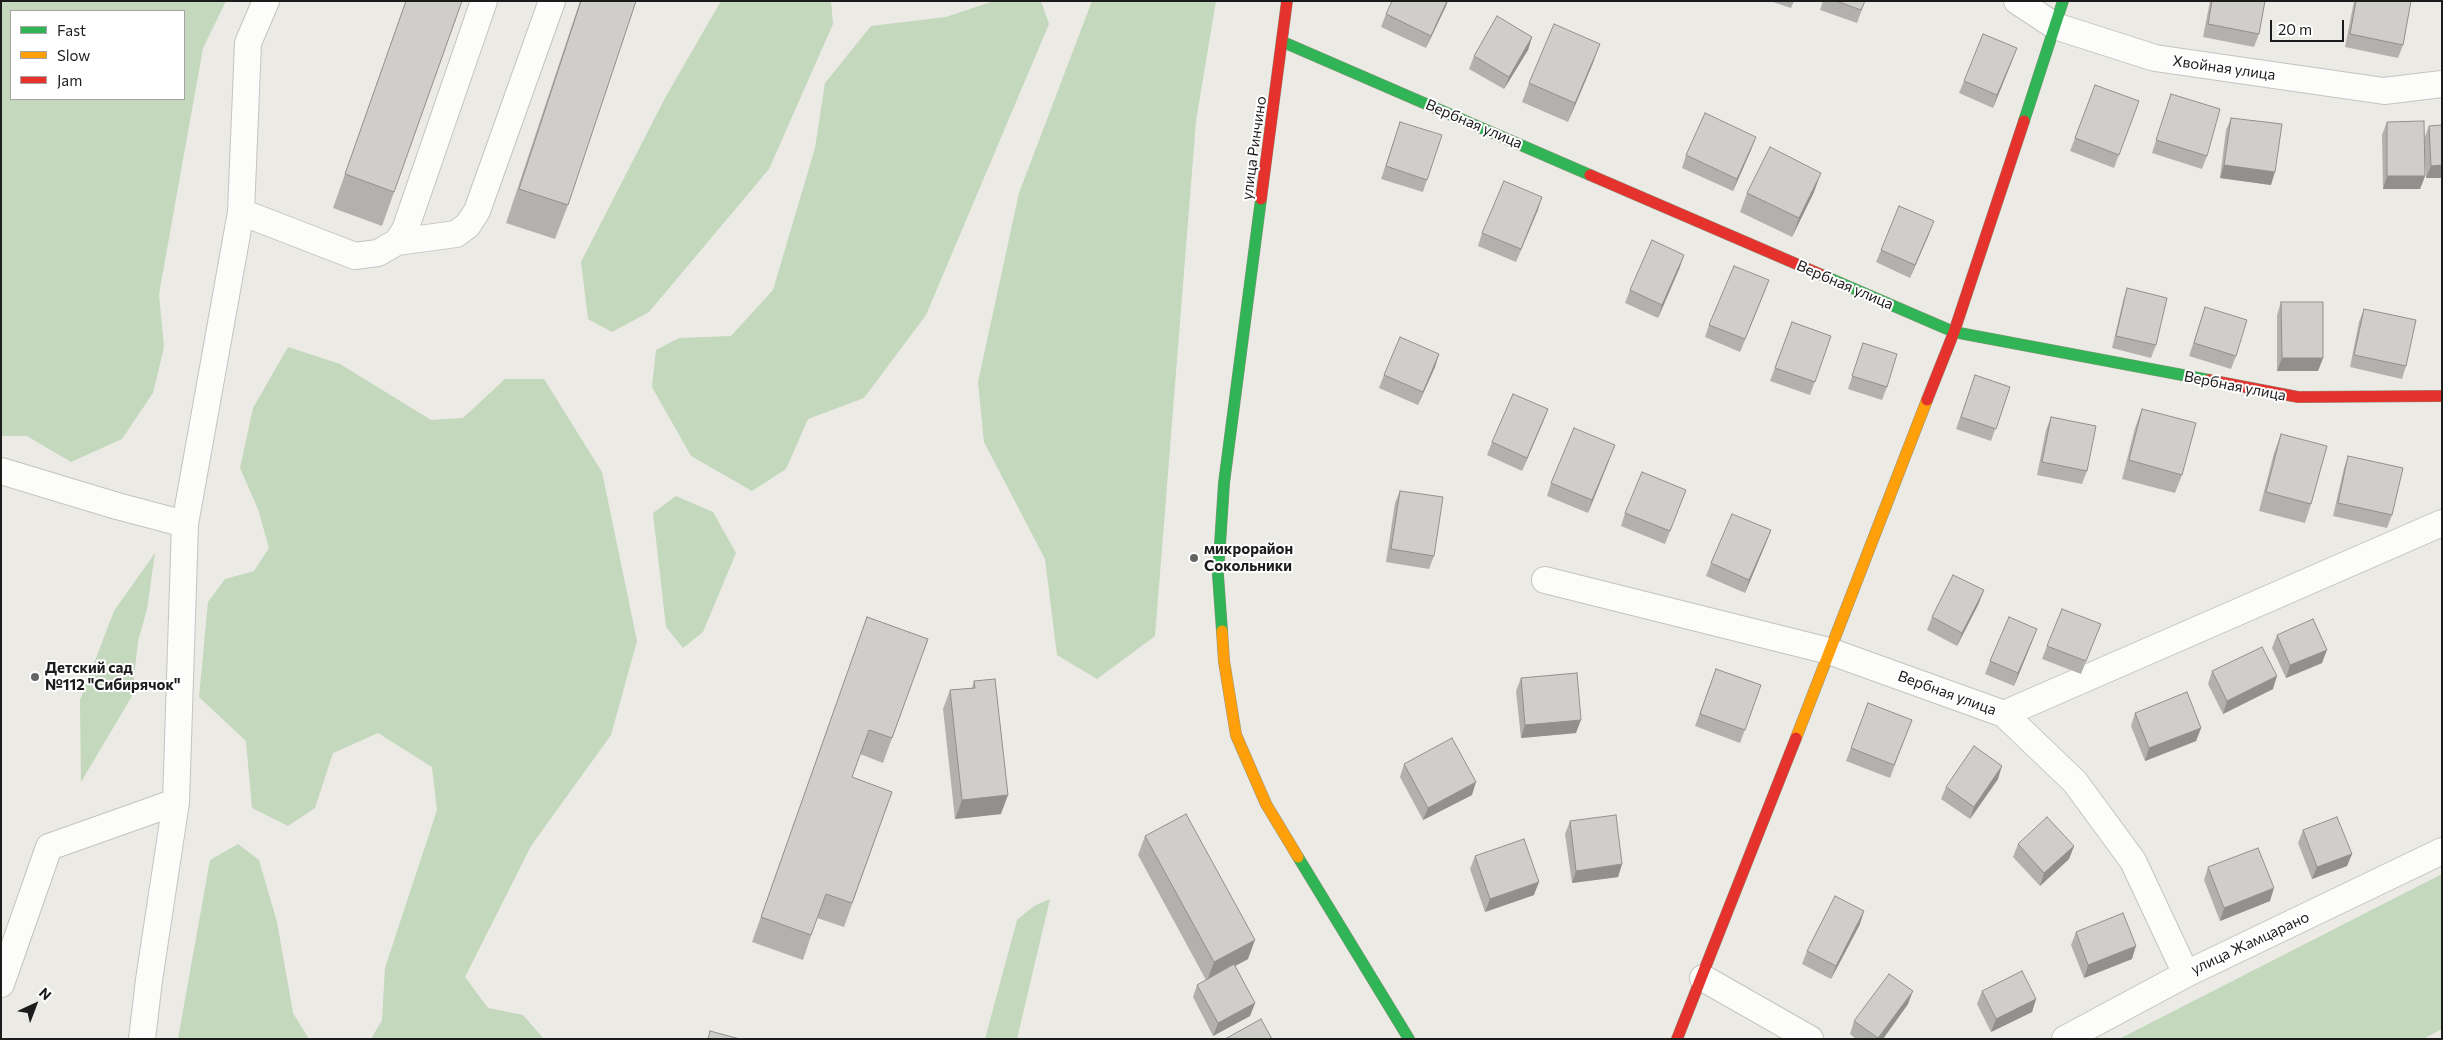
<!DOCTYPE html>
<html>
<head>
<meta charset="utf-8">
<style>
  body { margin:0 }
  #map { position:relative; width:2443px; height:1040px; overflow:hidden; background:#ebeae5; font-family:Commissioner,sans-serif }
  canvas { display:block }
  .frame { position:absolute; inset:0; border:2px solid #1c1c1c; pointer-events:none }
  .legend { position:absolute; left:10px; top:10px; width:175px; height:90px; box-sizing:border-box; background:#fff; border:1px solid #a4a4a4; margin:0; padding:6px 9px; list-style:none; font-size:15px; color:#1c1c1c }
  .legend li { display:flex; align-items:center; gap:10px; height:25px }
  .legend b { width:25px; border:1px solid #a4a4a4 }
  .north { position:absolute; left:10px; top:980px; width:50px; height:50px; -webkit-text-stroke:4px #fff; paint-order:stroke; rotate:43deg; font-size:14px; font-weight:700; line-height:20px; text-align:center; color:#1c1c1c }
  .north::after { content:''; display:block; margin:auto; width:18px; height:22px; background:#1c1c1c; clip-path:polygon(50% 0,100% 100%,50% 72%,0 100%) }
  .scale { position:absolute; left:2270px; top:20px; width:74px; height:22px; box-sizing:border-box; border:2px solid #1c1c1c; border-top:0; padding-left:6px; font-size:15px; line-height:18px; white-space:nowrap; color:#1c1c1c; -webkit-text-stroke:4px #fff; paint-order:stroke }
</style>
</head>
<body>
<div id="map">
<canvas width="2443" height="1040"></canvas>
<div class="frame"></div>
<ul class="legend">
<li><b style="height:6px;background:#30b455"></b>Fast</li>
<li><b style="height:6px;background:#ff9f0a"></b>Slow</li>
<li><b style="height:6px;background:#e5322d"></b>Jam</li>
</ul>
<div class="north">N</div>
<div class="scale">20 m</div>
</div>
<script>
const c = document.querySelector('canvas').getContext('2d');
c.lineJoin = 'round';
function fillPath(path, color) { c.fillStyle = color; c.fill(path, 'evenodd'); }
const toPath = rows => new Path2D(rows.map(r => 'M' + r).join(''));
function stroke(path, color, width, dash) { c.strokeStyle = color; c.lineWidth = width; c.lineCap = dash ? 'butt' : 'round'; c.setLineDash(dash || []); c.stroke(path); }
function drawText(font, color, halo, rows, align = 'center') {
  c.font = font + ' Commissioner,sans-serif'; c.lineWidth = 4; c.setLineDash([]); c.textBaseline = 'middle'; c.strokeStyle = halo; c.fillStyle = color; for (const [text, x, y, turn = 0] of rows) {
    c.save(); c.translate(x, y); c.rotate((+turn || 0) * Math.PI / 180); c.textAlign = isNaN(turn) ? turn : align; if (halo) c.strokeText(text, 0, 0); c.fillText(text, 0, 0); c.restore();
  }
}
fillPath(toPath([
  [1,1,226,1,203,48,159,294,164,347,153,393,122,439,71,462,27,436,1,436],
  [184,11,184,99,11,99,11,11],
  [721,1,831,1,833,24,769,169,649,312,612,332,588,319,581,262,665,98],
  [994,1,1041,1,1049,24,926,315,864,398,808,419,786,469,752,491,691,456,652,387,656,350,679,338,731,336,773,290,815,148,825,83,871,26,946,17],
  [1092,1,1216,1,1196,121,1155,636,1097,679,1057,655,1045,559,984,442,978,382,1019,193],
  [288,347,340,364,431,420,463,418,505,379,544,379,602,472,637,641,611,735,531,846,465,977,488,1008,523,1015,544,1039,371,1039,382,1020,385,968,437,810,432,767,378,733,333,753,315,808,288,826,252,808,246,741,199,697,208,602,225,579,254,571,269,548,258,509,240,468,253,408],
  [676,496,713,512,736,553,703,632,683,648,666,627,653,513],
  [155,553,147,609,138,641,132,696,81,782,80,700,114,611],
  [238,844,259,860,277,922,293,1013,309,1039,178,1039,210,860],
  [2442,874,2442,1029,2423,1039,2119,1039],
  [1050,899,1017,1039,985,1039,1017,920,1034,906]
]), '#c3d8bc');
const street = toPath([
  [2017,1,2055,26,2155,58,2384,91,2442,84],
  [241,212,355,256,378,253,397,242,405,230,484,1],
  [397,242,456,234,468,225,477,211,552,1],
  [1,471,117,506,185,524],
  [1545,580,1829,651,2004,714,2442,523],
  [2004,714,2075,782,2133,861,2186,974,2442,851],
  [1703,978,1810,1039],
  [1,984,49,847,176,802],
  [142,1039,149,980,176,802,185,524,241,212,248,43,266,1],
  [2065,1039,2186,974]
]);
const fast = toPath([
  [1283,42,1590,175],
  [2024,121,2063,1],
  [1822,275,1954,332,2209,380],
  [1222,631,1218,575,1224,483,1261,199],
  [1298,857,1409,1039]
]);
const slow = toPath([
  [1222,631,1224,661,1236,735,1266,804,1298,857],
  [1796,738,1927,400]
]);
const jam = toPath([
  [1590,175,1822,275],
  [1261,199,1287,1],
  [2209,380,2298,397,2442,396],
  [1927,400,1954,332,2024,121],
  [1677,1039,1796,738]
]);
stroke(street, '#c3c3c1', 28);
stroke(fast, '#90937f', 12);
stroke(slow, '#90937f', 12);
stroke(jam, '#90937f', 12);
stroke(street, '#fcfcfb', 26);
stroke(fast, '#30b455', 11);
stroke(slow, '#ff9f0a', 11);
stroke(jam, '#e5322d', 11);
fillPath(toPath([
  [406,1,462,1,382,226,333,208],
  [580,1,636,1,568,205,555,239,506,223],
  [1770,1,1794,1,1791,8],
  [1823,1,1865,1,1857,23,1820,10],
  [2210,1,2265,1,2259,34,2254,47,2203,37],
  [2354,1,2411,1,2403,45,2398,58,2345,47],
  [1446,6,1426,48,1381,27,1386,14],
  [1532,37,1528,50,1504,89,1469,69,1474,56],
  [2012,61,1993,108,1959,93,1964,81],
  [1593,63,1568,122,1522,102,1529,83],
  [2095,85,2139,101,2114,168,2070,151],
  [2171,94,2207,156,2202,169,2152,153],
  [2231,118,2271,185,2220,178,2226,130],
  [1400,122,1427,180,1423,192,1381,179],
  [2387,122,2424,139,2429,126,2442,178,2426,178,2424,139,2425,176,2420,189,2383,189,2382,135],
  [1751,150,1733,191,1682,168,1686,155],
  [1814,192,1792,237,1740,212,1747,193],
  [1542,197,1516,262,1478,246,1482,233],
  [1929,234,1910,278,1876,262,1881,250],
  [1680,267,1658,318,1625,303,1630,290],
  [2127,288,2156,345,2151,358,2112,348,2123,301],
  [1764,293,1740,352,1705,337,1709,325],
  [2281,302,2323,358,2318,371,2277,371,2277,315],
  [2205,307,2236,356,2231,369,2189,356],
  [2364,309,2406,366,2402,379,2350,367,2359,322],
  [1792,322,1831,336,1810,395,1770,381],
  [1863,343,1887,387,1882,400,1848,389],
  [1439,354,1435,367,1418,405,1379,388,1384,375],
  [1975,375,2010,387,1991,441,1956,429],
  [1548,409,1543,422,1522,471,1487,455,1492,442],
  [2142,409,2182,475,2175,493,2122,479,2135,428],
  [2051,417,2087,471,2082,484,2037,475,2046,430],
  [2281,434,2311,504,2305,523,2259,511,2274,453],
  [2348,456,2392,515,2387,528,2333,516,2344,468],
  [1610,458,1588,513,1547,496,1551,483],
  [1686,490,1665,544,1621,526,1625,513],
  [1400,491,1434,556,1429,569,1386,562,1395,503],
  [1771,530,1766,543,1745,593,1706,576,1711,563],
  [1979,603,1957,646,1927,630,1932,617],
  [867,617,928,639,883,763,860,754,852,777,892,792,844,927,817,918,803,960,752,942],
  [2101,624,2081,674,2042,659,2047,646],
  [2277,635,2322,663,2286,678,2272,648],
  [2032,642,2014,686,1985,674,1990,661],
  [1716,669,1761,685,1740,743,1695,726],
  [2212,671,2273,689,2223,714,2208,684],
  [1521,678,1576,733,1521,738,1516,691],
  [974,681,1001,814,955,819,943,709,950,690,972,688],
  [1868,703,1912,720,1890,778,1846,761],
  [2135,713,2201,728,2196,741,2145,761,2131,726],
  [1404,764,1472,795,1423,820,1400,777],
  [1998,779,1970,819,1941,799,1946,787],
  [1570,821,1622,864,1618,877,1572,883,1565,834],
  [2303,830,2352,854,2347,866,2312,879,2298,843],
  [1145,836,1248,959,1235,966,1255,1003,1250,1016,1213,1036,1193,997,1197,985,1206,980,1138,855],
  [2018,844,2074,846,2069,859,2040,886,2013,857],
  [1475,856,1534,895,1485,912,1470,869],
  [2208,867,2270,901,2220,921,2204,880],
  [1860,924,1831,979,1802,964,1807,951],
  [2076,932,2132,959,2084,978,2071,945],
  [1982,991,2036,999,2032,1012,1991,1032,1977,1004],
  [1908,1004,1883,1039,1856,1039,1850,1034,1854,1021]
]), '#b3b1ae');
fillPath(toPath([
  [1447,1,1448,1,1446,6,1426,48,1431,36],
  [1532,37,1528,50,1504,89,1509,77],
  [1600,44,1593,63,1568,122,1575,103],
  [2017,48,2012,61,1993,108,1997,95],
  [1756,137,1751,150,1733,191,1737,179],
  [2224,165,2275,172,2271,185,2220,178],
  [2442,165,2442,178,2426,178,2431,166],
  [1821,173,1814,192,1792,237,1799,218],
  [2387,176,2425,176,2420,189,2383,189],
  [1542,197,1538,210,1516,262,1521,249],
  [1934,221,1929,234,1910,278,1915,265],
  [1684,255,1680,267,1658,318,1662,305],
  [1769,280,1764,293,1740,352,1745,339],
  [1439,354,1435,367,1418,405,1423,392],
  [2282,358,2323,358,2318,371,2277,371],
  [1548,409,1543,422,1522,471,1527,458],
  [1615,445,1610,458,1588,513,1592,500],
  [1771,530,1766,543,1745,593,1749,580],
  [1984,590,1979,603,1957,646,1962,633],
  [2037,629,2032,642,2014,686,2018,673],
  [2327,650,2322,663,2286,678,2290,665],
  [2277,676,2273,689,2223,714,2227,701],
  [1581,720,1576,733,1521,738,1525,725],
  [2201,728,2196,741,2145,761,2149,748],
  [2002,766,1998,779,1970,819,1974,807],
  [1476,782,1472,795,1423,820,1428,808],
  [1008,795,1001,814,955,819,962,800],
  [2074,846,2069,859,2040,886,2044,873],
  [2352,854,2347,866,2312,879,2317,867],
  [1622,864,1618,877,1572,883,1576,871],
  [1539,882,1534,895,1485,912,1490,899],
  [2274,888,2270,901,2220,921,2224,908],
  [1864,911,1860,924,1831,979,1836,966],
  [1255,940,1248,959,1207,981,1214,962],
  [2136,946,2132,959,2084,978,2088,965],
  [1913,991,1908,1004,1883,1039,1878,1039],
  [2036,999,2032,1012,1991,1032,1996,1019],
  [1255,1003,1250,1016,1213,1036,1218,1023]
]), '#92908d');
const building = toPath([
  [406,1,462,1,394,192,345,174,406,1],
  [581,1,636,1,568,205,519,189,581,1],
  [1392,1,1447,1,1431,36,1386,14,1392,1],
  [1836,1,1865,1,1861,10,1836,1],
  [2212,1,2265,1,2259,34,2208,24,2212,1],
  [2356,1,2411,1,2403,45,2350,34,2356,1],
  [1497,16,1532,37,1509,77,1474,56,1497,16],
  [1554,24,1600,44,1575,103,1529,83,1554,24],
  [1983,34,2017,48,1997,95,1964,81,1983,34],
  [2095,85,2139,101,2119,155,2075,138,2095,85],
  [2171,94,2220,109,2207,156,2156,140,2171,94],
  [1705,113,1756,137,1737,179,1686,155,1705,113],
  [2231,118,2282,124,2275,172,2224,165,2231,118],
  [2424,121,2425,176,2387,176,2387,122,2424,121],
  [1400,122,1442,135,1427,180,1386,166,1400,122],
  [2442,125,2442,165,2431,166,2429,126,2442,125],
  [1770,147,1821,173,1799,218,1747,193,1770,147],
  [1504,181,1542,197,1521,249,1482,233,1504,181],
  [1899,206,1934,221,1915,265,1881,250,1899,206],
  [1652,240,1684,255,1662,305,1630,290,1652,240],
  [1734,266,1769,280,1745,339,1709,325,1734,266],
  [2127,288,2167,298,2156,345,2116,336,2127,288],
  [2281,302,2323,302,2323,358,2282,358,2281,302],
  [2205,307,2247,320,2236,356,2194,343,2205,307],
  [2364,309,2416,320,2406,366,2354,355,2364,309],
  [1792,322,1831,336,1815,382,1775,368,1792,322],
  [1400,337,1439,354,1423,392,1384,375,1400,337],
  [1863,343,1897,354,1887,387,1852,376,1863,343],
  [1975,375,2010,387,1996,429,1961,417,1975,375],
  [1513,394,1548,409,1527,458,1492,442,1513,394],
  [2142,409,2196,423,2182,475,2129,460,2142,409],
  [2051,417,2096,426,2087,471,2042,462,2051,417],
  [1574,428,1615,445,1592,500,1551,483,1574,428],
  [2281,434,2327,446,2311,504,2266,492,2281,434],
  [2348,456,2403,468,2392,515,2338,503,2348,456],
  [1642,472,1686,490,1670,531,1625,513,1642,472],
  [1400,491,1443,497,1434,556,1391,549,1400,491],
  [1732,514,1771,530,1749,580,1711,563,1732,514],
  [1953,575,1984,590,1962,633,1932,617,1953,575],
  [2062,609,2101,624,2086,661,2047,646,2062,609],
  [867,617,928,639,892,738,869,730,852,777,892,792,852,903,826,894,811,935,761,917,867,617],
  [2009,617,2037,629,2018,673,1990,661,2009,617],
  [2313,619,2327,650,2290,665,2277,635,2313,619],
  [2262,647,2277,676,2227,701,2212,671,2262,647],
  [1716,669,1761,685,1745,730,1700,714,1716,669],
  [1577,673,1581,720,1525,725,1521,678,1577,673],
  [995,679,1008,795,962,800,950,690,975,688,974,681,995,679],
  [2187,692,2201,728,2149,748,2135,713,2187,692],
  [1868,703,1912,720,1894,765,1851,748,1868,703],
  [1452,738,1476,782,1428,808,1404,764,1452,738],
  [1974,746,2002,766,1974,807,1946,787,1974,746],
  [1186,814,1255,940,1214,962,1145,836,1186,814],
  [1616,815,1622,864,1576,871,1570,821,1616,815],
  [2047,817,2074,846,2044,873,2018,844,2047,817],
  [2337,817,2352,854,2317,867,2303,830,2337,817],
  [1524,839,1539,882,1490,899,1475,856,1524,839],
  [2258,848,2274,888,2224,908,2208,867,2258,848],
  [1835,896,1864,911,1836,966,1807,951,1835,896],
  [2123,913,2136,946,2088,965,2076,932,2123,913],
  [1234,964,1255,1003,1218,1023,1197,985,1234,964],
  [2022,971,2036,999,1996,1019,1982,991,2022,971],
  [1889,974,1913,991,1878,1038,1854,1021,1889,974],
  [1261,1019,1272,1039,1225,1039,1261,1019],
  [710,1031,740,1039,708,1039,710,1031]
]);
fillPath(building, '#d0ceca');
stroke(building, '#92908d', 1);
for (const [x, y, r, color] of [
  [1194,558,5,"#646462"],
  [35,677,5,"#646462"]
]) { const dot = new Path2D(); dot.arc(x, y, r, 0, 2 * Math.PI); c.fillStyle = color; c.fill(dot); stroke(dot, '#fff', 2); }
drawText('15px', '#1c1c1c', '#fff', [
  ["Хвойная улица",2224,68,8],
  ["Вербная улица",1474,124,23],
  ["улица Ринчино",1254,148,-82],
  ["Вербная улица",1845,285,23],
  ["Вербная улица",2235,386,11],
  ["Вербная улица",1947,693,20],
  ["улица Жамцарано",2250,943,-25]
]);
drawText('bold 15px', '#1c1c1c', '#fff', [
  ["микрорайон",1204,549],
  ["Сокольники",1204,566],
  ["Детский сад",45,668],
  ["№112 \"Сибирячок\"",45,685]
], 'left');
</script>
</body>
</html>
